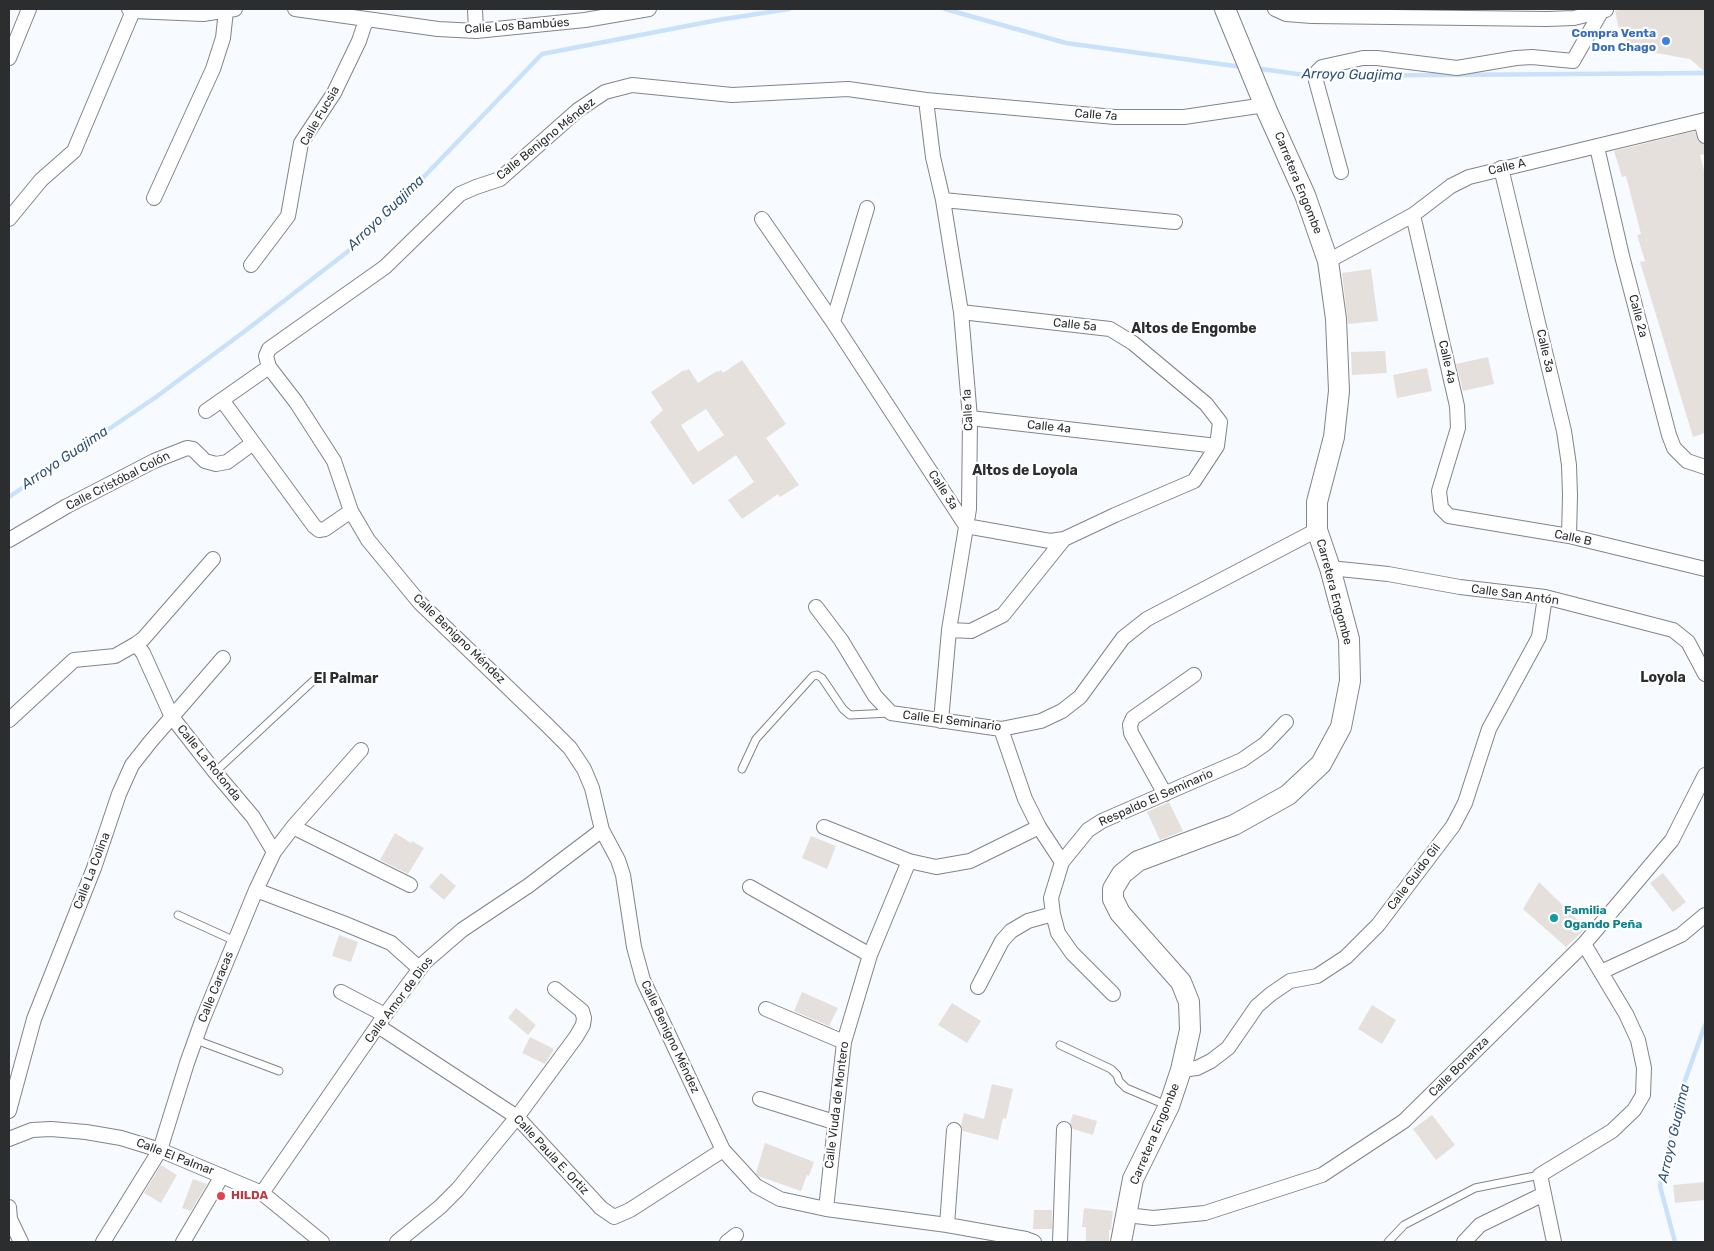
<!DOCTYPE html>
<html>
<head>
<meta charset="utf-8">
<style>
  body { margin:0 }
  #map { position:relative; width:1714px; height:1251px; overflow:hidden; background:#f7fafe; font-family:Rubik,sans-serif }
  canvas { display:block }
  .frame { position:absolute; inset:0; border:10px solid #2c2d2f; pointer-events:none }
</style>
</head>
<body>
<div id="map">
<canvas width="1714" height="1251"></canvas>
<div class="frame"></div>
</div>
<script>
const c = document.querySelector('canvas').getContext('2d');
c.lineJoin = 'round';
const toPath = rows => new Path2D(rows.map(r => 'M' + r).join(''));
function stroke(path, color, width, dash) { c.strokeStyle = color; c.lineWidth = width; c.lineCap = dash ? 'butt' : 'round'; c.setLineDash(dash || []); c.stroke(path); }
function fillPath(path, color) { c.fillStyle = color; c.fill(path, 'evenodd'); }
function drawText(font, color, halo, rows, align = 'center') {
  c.font = font + ' Rubik,sans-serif'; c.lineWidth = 4.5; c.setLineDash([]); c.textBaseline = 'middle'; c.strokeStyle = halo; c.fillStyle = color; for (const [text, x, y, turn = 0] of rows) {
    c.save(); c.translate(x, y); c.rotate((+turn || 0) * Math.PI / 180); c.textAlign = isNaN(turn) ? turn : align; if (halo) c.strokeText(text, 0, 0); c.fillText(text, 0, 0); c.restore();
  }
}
stroke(toPath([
  [945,9,1066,43,1242,67],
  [1255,68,1311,76,1705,73],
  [9,497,156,397,245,331,364,239,542,54,718,20,789,9],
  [1675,1242,1660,1186,1683,1086,1705,1025]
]), '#c9e1fa', 4.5);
fillPath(toPath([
  [1622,9,1705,9,1705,72,1690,59,1628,48,1625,34,1620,34,1615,11],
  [1695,131,1699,142,1705,145,1705,154,1700,155,1705,174,1705,433,1693,437,1640,262,1645,261,1637,235,1641,234,1626,176,1622,177,1614,151],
  [1371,269,1378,321,1348,324,1342,273],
  [1385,351,1387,373,1352,375,1351,352],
  [1488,357,1494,384,1463,391,1456,364],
  [742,360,786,424,766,438,799,485,780,497,778,494,742,519,728,500,754,482,736,455,693,485,650,422,663,410,651,392,684,370,685,371,689,369,698,383,717,371,718,372,721,370,723,373],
  [706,409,724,435,698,452,681,425],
  [1427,368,1432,391,1397,398,1393,375],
  [1169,802,1183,831,1160,840,1147,812],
  [395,833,411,843,412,841,424,848,408,874,380,860],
  [811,836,836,846,827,869,802,858],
  [441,873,456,886,444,900,429,887],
  [1663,873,1686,902,1673,912,1650,883],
  [1539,882,1586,928,1566,947,1523,909],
  [339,935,358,942,351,962,332,956],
  [802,992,838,1008,829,1026,794,1011],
  [952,1003,981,1021,967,1043,938,1025],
  [1372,1005,1396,1020,1382,1044,1358,1029],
  [516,1008,536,1025,528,1035,508,1018],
  [530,1037,554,1049,545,1064,522,1053],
  [992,1084,1013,1089,1006,1119,1003,1118,998,1140,963,1131,961,1125,964,1113,984,1119],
  [1073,1114,1097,1121,1093,1135,1073,1129,1070,1123],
  [1432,1115,1455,1145,1436,1160,1413,1129],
  [765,1143,814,1162,809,1176,807,1175,801,1191,758,1176,756,1173],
  [161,1165,177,1175,161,1203,144,1193],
  [193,1179,207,1184,191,1211,182,1208],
  [1705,1182,1705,1200,1675,1203,1673,1185],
  [1084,1208,1113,1211,1111,1230,1109,1230,1109,1242,1086,1242,1086,1227,1082,1227],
  [1034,1210,1052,1210,1052,1229,1033,1229]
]), '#e6e0dc');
const lane = toPath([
  [742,769,756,739,813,676,817,675,822,678,843,709,850,715,890,713],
  [215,772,313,681],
  [178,915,235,941],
  [196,1040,279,1071],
  [1060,1045,1111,1069,1117,1075,1119,1081,1126,1088,1166,1105],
  [1388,1242,1404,1225,1475,1188,1540,1175]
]);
const street = toPath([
  [129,9,133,11,203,14,235,9],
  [295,9,438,29,476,31,585,20,649,9],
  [475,9,476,31],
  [1275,9,1286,14,1312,16,1547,19,1574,18,1606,10],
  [9,58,29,9],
  [926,100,933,157,943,200,961,312,970,418,969,509,949,630,941,721],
  [1701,121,1705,136],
  [1597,147,1622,256,1669,435,1674,448,1687,461,1705,467],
  [1501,168,1564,431,1569,465,1570,495,1569,536],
  [1341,172,1316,81,1317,72,1322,67,1363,58,1377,58,1457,68,1516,58,1532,57,1573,61,1601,12],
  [154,198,213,69,223,38,226,11],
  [943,200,1175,222],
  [1413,215,1457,406,1458,428,1439,491,1441,508,1449,516,1569,536,1705,569],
  [9,219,41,180,74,151,133,11],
  [762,219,833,322,966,526,1050,541,1064,539,1115,515,1194,481,1217,446,1220,422,1206,404,1133,343,1110,329,961,312],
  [1328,261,1413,215,1451,186,1469,177,1705,120],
  [251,265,288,216,301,143,334,93,359,41,366,20],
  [833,322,867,208],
  [222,400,314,526,319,530,325,529,351,511],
  [206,411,269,367],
  [970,418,1217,446],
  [9,540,67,506,154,461,187,448,193,449,205,461,216,464,227,462,253,443],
  [1330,568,1388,574,1460,587,1545,597,1673,630,1688,642,1705,674],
  [816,607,841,640,875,696,891,713,1001,729,1041,721,1062,711,1080,697,1123,638,1147,619,1317,530],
  [949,630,971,631,1003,615,1064,539],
  [136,644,143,653,172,717,215,772,253,817,274,852],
  [9,720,74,660,115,656,136,644,143,639,213,559],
  [1001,729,1025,799,1039,827,1062,862],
  [1165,794,1131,733,1130,725,1133,718,1194,675],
  [293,827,410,885],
  [824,827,909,861,936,867,970,861,1039,827],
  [750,887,870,955],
  [256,890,343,923,391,943,420,969],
  [1601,972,1681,935,1705,915],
  [978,987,1002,941,1011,931,1028,921,1053,914],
  [341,992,385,1015],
  [1113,994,1072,953,1058,933,1053,914,1051,898,1062,862,1088,830,1102,821,1242,760,1265,744,1286,722],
  [766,1009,844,1042],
  [378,1026,517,1117,601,1208,614,1217,630,1210,723,1150],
  [1181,1070,1197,1068,1211,1061,1228,1048,1257,1006,1271,994,1290,981,1317,976,1346,957,1378,925,1453,826,1465,803,1489,729,1539,637,1545,597],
  [760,1099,834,1122],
  [9,1111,34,1019,94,868,119,794,132,765,151,741,223,658],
  [9,1139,32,1130,51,1129,86,1132,121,1138,160,1150,262,1193,322,1242],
  [262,1193,385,1015,425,962,462,930,528,886,602,830],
  [9,1207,10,1219,21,1242],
  [826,1209,844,1042,870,955,909,861],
  [1126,1215,1153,1218,1205,1213,1322,1175,1404,1121,1584,944,1672,840,1705,775],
  [947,1225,954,1130],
  [103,1242,160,1150,187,1063,202,1021,256,890,274,852,293,827,361,750],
  [183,1242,222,1176],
  [397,1242,440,1207,458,1189,517,1117,576,1037,583,1025,584,1018,582,1011,555,989],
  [727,1242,736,1235],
  [1034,1242,1026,1239,947,1225,826,1209,780,1199,756,1186,723,1150,643,980,634,947,623,875,618,860,602,830,592,788,584,769,570,748,547,725,420,603,368,540,351,511,334,461,296,402,269,367,266,356,269,349,385,267,460,194,476,187,500,179,578,110,605,92,632,85,732,95,848,89,926,100,1115,117,1184,117,1265,105],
  [1060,1242,1064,1129],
  [1464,1242,1480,1225,1544,1194],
  [1554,1242,1540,1175,1612,1131,1634,1110,1643,1095,1644,1068,1638,1040,1626,1014,1584,944]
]);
const secondary = toPath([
  [1121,1242,1133,1179,1169,1106,1181,1070,1190,1030,1189,1002,1181,982,1120,913,1113,899,1113,889,1122,874,1138,861,1234,825,1288,795,1321,764,1341,727,1350,681,1349,639,1330,568,1317,530,1317,502,1334,437,1339,391,1336,319,1328,261,1305,195,1267,111,1225,9]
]);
stroke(lane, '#818489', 9);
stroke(street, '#818489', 16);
stroke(secondary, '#818489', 22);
stroke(lane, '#fff', 7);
stroke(street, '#fff', 14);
stroke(secondary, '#fff', 20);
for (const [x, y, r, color] of [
  [1666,41,5,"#3f7fe0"],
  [1554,918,5,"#0f9aa8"],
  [221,1196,5,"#e0444e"]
]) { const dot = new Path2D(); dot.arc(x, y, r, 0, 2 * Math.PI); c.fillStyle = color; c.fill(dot); stroke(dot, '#fff', 2); }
drawText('12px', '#2c2d2f', '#fff', [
  ["Calle Los Bambúes",517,26,-4],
  ["Calle 7a",1096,115,4],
  ["Calle Fucsia",320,116,-60],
  ["Calle Benigno Méndez",546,139,-39],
  ["Calle A",1507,167,-13],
  ["Carretera Engombe",1298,183,68],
  ["Calle 2a",1638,316,75],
  ["Calle 5a",1075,325,6],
  ["Calle 3a",1545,351,77],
  ["Calle 4a",1447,362,77],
  ["Calle 1a",968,410,-93],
  ["Calle 4a",1049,427,6],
  ["Calle Cristóbal Colón",118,481,-27],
  ["Calle 3a",943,490,57],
  ["Calle B",1573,538,12],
  ["Carretera Engombe",1334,592,75],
  ["Calle San Antón",1515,595,8],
  ["Calle Benigno Méndez",459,639,44],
  ["Calle El Seminario",952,721,7],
  ["Calle La Rotonda",209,763,51],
  ["Respaldo El Seminario",1156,798,-24],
  ["Calle La Colina",92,871,-69],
  ["Calle Guido Gil",1414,877,-53],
  ["Calle Caracas",216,987,-68],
  ["Calle Amor de Dios",399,1000,-53],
  ["Calle Benigno Méndez",670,1037,65],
  ["Calle Bonanza",1459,1067,-45],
  ["Calle Viuda de Montero",837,1105,-83],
  ["Carretera Engombe",1155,1134,-67],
  ["Calle Paula E. Ortiz",551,1155,47],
  ["Calle El Palmar",175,1157,21]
]);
drawText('bold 12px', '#366cbe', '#fff', [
  ["Compra Venta",1656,34],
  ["Don Chago",1656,48]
], 'right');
drawText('bold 12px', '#0d838f', '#fff', [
  ["Familia",1564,911],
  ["Ogando Peña",1564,925]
], 'left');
drawText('bold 12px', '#be3a42', '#fff', [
  ["HILDA",231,1196]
], 'left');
drawText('italic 14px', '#2e5377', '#fff', [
  ["Arroyo Guajima",1352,75,1],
  ["Arroyo Guajima",386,213,-44],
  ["Arroyo Guajima",65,458,-34],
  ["Arroyo Guajima",1674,1133,-77]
]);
drawText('bold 14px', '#2c2d2f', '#fff', [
  ["Altos de Engombe",1194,329],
  ["Altos de Loyola",1025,471],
  ["Loyola",1663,678],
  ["El Palmar",346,679]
]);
</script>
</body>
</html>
